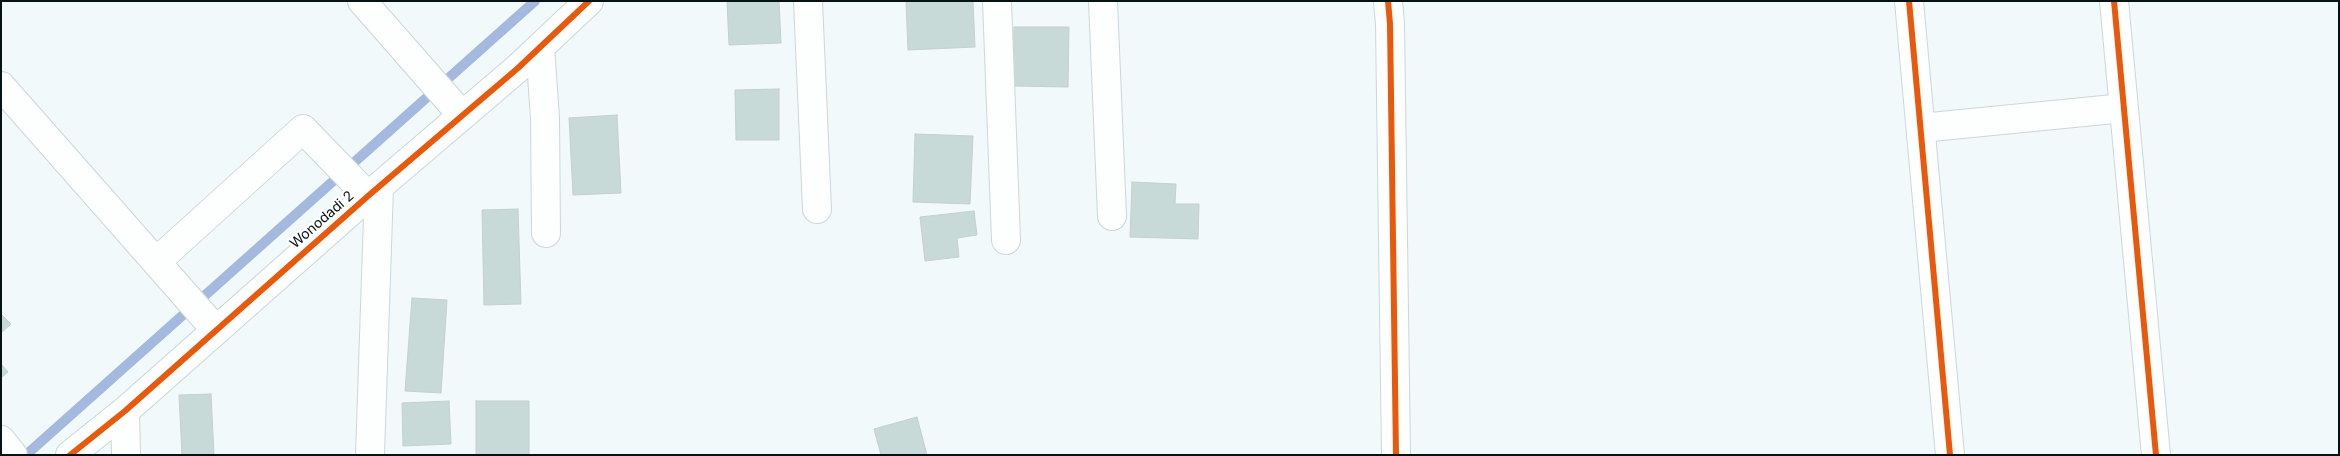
<!DOCTYPE html>
<html>
<head>
<meta charset="utf-8">
<style>
  body { margin:0 }
  #map { position:relative; width:2340px; height:456px; overflow:hidden; background:#f1f9fb; font-family:Inter,sans-serif }
  canvas { display:block }
  .frame { position:absolute; inset:0; border:2px solid #051315; pointer-events:none }
</style>
</head>
<body>
<div id="map">
<canvas width="2340" height="456"></canvas>
<div class="frame"></div>
</div>
<script>
const c = document.querySelector('canvas').getContext('2d');
c.lineJoin = 'round';
const toPath = rows => new Path2D(rows.map(r => 'M' + r).join(''));
function stroke(path, color, width, dash) { c.strokeStyle = color; c.lineWidth = width; c.lineCap = dash ? 'butt' : 'round'; c.setLineDash(dash || []); c.stroke(path); }
function fillPath(path, color) { c.fillStyle = color; c.fill(path, 'evenodd'); }
function drawText(font, color, halo, rows, align = 'center') {
  c.font = font + ' Inter,sans-serif'; c.lineWidth = 4.5; c.setLineDash([]); c.textBaseline = 'middle'; c.strokeStyle = halo; c.fillStyle = color; for (const [text, x, y, turn = 0] of rows) {
    c.save(); c.translate(x, y); c.rotate((+turn || 0) * Math.PI / 180); c.textAlign = isNaN(turn) ? turn : align; if (halo) c.strokeText(text, 0, 0); c.fillText(text, 0, 0); c.restore();
  }
}
stroke(toPath([
  [26,455,535,1]
]), '#a3bade', 10);
const building = toPath([
  [727,1,779,1,781,43,729,45,727,1],
  [906,1,973,1,975,47,908,50,906,1],
  [1014,27,1069,27,1068,87,1013,86,1014,27],
  [779,89,779,140,736,140,735,90,779,89],
  [617,115,621,193,573,195,569,118,617,115],
  [915,134,973,136,970,204,913,202,915,134],
  [1132,182,1176,184,1175,204,1199,204,1198,239,1130,237,1132,182],
  [518,209,521,304,484,305,482,210,518,209],
  [974,211,977,235,957,238,959,257,925,261,920,217,974,211],
  [412,298,447,300,441,393,405,391,412,298],
  [1,314,11,324,1,333,1,314],
  [1,364,8,372,1,378,1,364],
  [211,394,214,455,182,455,179,395,211,394],
  [449,401,451,444,403,446,402,403,449,401],
  [476,401,529,401,529,455,476,455,476,401],
  [917,417,927,455,881,455,874,429,917,417]
]);
fillPath(building, '#c7dad8');
stroke(building, '#c4cfce', 1);
const minor = toPath([
  [362,1,461,114],
  [808,1,817,209],
  [997,1,1006,240],
  [1103,1,1112,216],
  [1388,1,1390,24,1396,455],
  [1909,1,1950,455],
  [2114,1,2156,455],
  [540,47,545,118,546,233],
  [1,86,216,330],
  [1921,128,2124,108],
  [156,262,303,129,368,196],
  [125,411,126,455],
  [1,440,13,455],
  [70,455,125,411,368,196,518,68,589,1],
  [370,455,379,187]
]);
stroke(minor, '#ccd7d9', 30);
stroke(minor, '#fdfefe', 28);
stroke(toPath([
  [1388,1,1390,24,1396,455],
  [1909,1,1950,455],
  [2114,1,2156,455],
  [70,455,125,411,368,196,518,68,589,1]
]), '#e8590c', 6);
drawText('14px', '#051315', '#fff', [
  ["Wonodadi 2",322,220,-41]
]);
</script>
</body>
</html>
